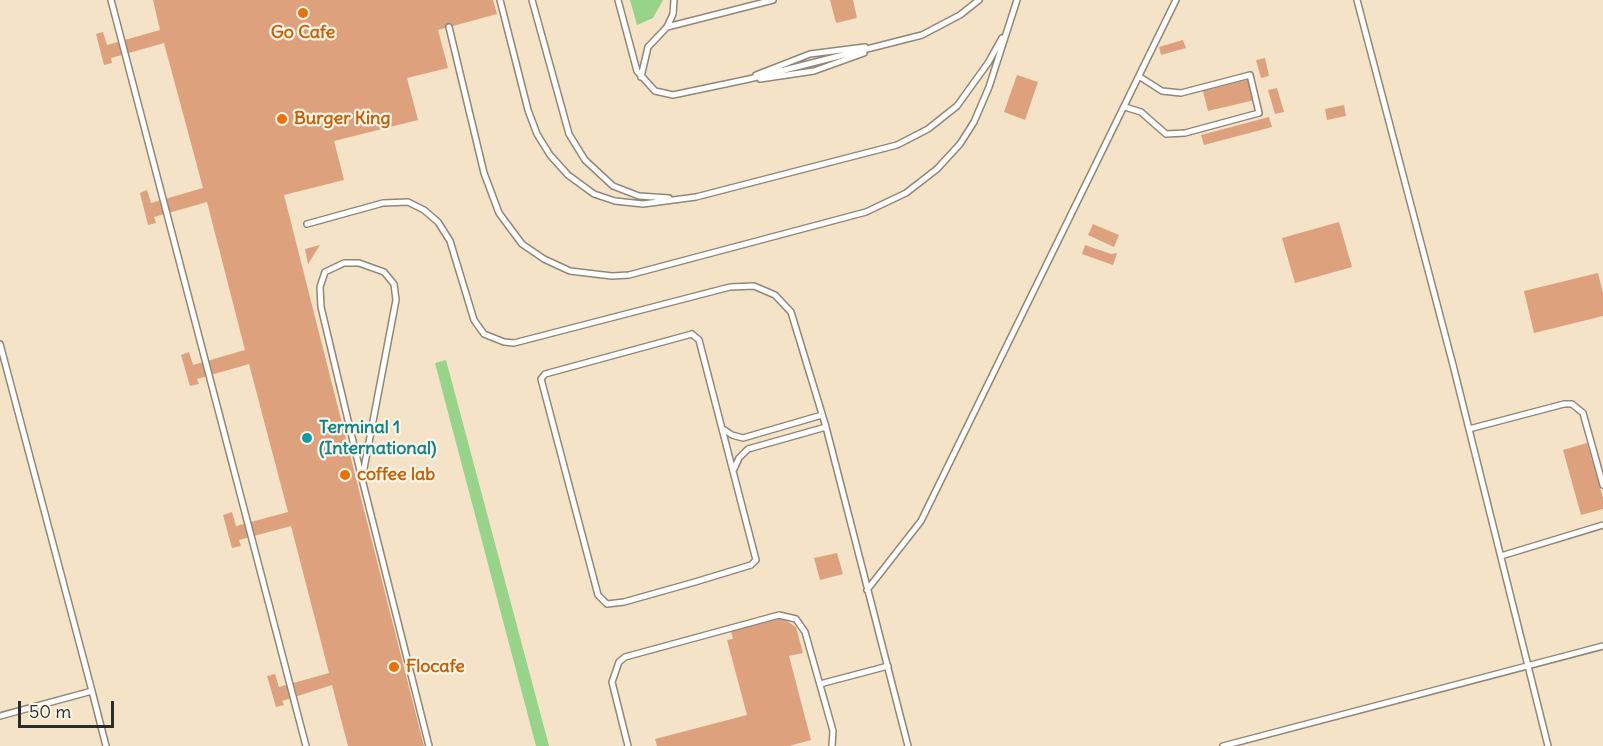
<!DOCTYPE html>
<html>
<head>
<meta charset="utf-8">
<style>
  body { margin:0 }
  #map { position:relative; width:1603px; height:746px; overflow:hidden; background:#f4e3c6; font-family:Delius,sans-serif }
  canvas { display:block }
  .scale { position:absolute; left:18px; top:701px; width:96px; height:27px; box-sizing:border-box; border:3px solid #2b2b2b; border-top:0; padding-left:8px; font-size:18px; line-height:21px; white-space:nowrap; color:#2b2b2b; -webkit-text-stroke:4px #fcf5e5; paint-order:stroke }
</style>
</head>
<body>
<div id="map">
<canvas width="1603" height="746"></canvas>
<div class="scale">50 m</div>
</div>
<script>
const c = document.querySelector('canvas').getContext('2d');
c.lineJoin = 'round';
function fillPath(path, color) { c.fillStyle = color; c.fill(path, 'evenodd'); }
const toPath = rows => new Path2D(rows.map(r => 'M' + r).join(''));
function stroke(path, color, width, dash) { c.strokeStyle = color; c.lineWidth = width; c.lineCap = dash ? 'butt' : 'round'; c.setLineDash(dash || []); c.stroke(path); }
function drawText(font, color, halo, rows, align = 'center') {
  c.font = font + ' Delius,sans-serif'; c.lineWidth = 4.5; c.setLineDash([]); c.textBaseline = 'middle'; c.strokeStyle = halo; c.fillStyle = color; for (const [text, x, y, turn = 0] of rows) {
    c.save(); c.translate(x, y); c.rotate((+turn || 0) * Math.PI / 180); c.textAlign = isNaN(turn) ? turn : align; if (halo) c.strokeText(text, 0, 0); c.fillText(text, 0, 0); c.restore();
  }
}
fillPath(toPath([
  [630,0,663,0,653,18,637,25],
  [446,360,549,746,536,746,435,363]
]), '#97d388');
fillPath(toPath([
  [153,0,493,0,497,14,438,30,448,68,407,78,418,120,334,141,344,180,284,195,424,746,348,746,332,685,282,701,284,705,276,707,267,676,275,674,279,687,329,673,291,526,239,540,241,546,232,548,223,515,232,512,236,526,288,512,249,364,197,379,199,384,190,386,181,355,189,352,193,365,245,350,207,202,154,217,156,223,148,225,140,193,147,190,151,203,203,188,164,43,111,58,112,63,104,65,96,34,103,32,107,45,160,30],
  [830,0,853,0,857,18,836,23],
  [1183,40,1186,48,1161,55,1159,47],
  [1265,58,1269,76,1261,78,1256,60],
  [1017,75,1038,82,1025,120,1004,112],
  [1250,79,1255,100,1208,111,1203,91],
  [1277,88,1284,112,1275,114,1268,90],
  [1344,105,1346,116,1327,120,1325,109],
  [1269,117,1272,127,1204,145,1201,135],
  [1339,222,1352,267,1295,283,1282,238],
  [1093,224,1119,235,1114,247,1088,235],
  [320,245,308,264,305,249],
  [1085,245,1111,254,1117,253,1113,265,1082,254],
  [1598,273,1603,293,1603,316,1534,333,1524,291],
  [1587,443,1603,498,1603,509,1581,515,1563,450],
  [837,553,843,574,820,580,814,558],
  [782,618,796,627,803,653,789,656,811,740,789,746,657,746,655,739,747,715,727,640,733,639,731,631]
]), '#dda17d');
const lane = toPath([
  [111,0,306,746],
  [500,0,528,110,537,134,550,155,568,175,594,194,615,201,643,204,696,197,897,145,928,129,957,106,988,63,1002,38],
  [532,0,569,134,585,160,613,186,639,196,669,198],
  [618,0,637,71,655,91,673,95,749,79,922,35,960,15,979,0],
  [1357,0,1453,365,1548,746],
  [449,27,484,173,499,213,522,244,544,259,570,271,612,276,629,275,866,212,906,193,937,169,960,144,974,122,989,87,1017,0],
  [667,27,773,0],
  [756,75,810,54,865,47],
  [641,77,648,47,667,27,673,14,674,0],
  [760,79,814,71,864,53],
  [1125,107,1141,112,1166,134,1185,133,1259,113,1250,75,1181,93,1162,91,1140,77],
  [307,224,383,203,408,202,424,210,438,222,450,241,474,320,484,334,504,342,514,343,730,287,754,286,775,295,791,312,826,427,908,746],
  [692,334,699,340,756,560,751,565,695,582,624,602,607,604,598,595,541,379,545,374,692,334],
  [0,344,92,691],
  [723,429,732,435,743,438,822,415],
  [1469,429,1564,404,1572,404,1583,413,1603,485],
  [734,469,739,458,748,449,826,427],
  [362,479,396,300,394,284,384,272,359,263,344,263,325,272,320,287,321,307,362,479,429,746],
  [1501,556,1603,525],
  [867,590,921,521,1176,0],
  [820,684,888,666],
  [0,716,92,691,106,746],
  [628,746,612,682,619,662,625,657,779,615,796,619,805,632,833,731,832,746],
  [1223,746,1603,646]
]);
stroke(lane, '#908778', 8);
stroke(lane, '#fff', 5);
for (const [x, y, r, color] of [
  [303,13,6,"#e8710a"],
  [282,119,6,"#e8710a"],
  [307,438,6,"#0f9aa8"],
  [345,475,6,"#e8710a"],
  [394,667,6,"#e8710a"]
]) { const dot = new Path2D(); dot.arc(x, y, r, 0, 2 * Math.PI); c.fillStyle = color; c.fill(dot); stroke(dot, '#fcf5e5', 2); }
drawText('bold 18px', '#c56008', '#fcf5e5', [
  ["Go Cafe",303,33,"center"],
  ["Burger King",294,119],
  ["coffee lab",357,475],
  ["Flocafe",406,667]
], 'left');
drawText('bold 18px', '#0d838f', '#fcf5e5', [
  ["Terminal 1",319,428],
  ["(International)",319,449]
], 'left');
</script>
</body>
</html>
